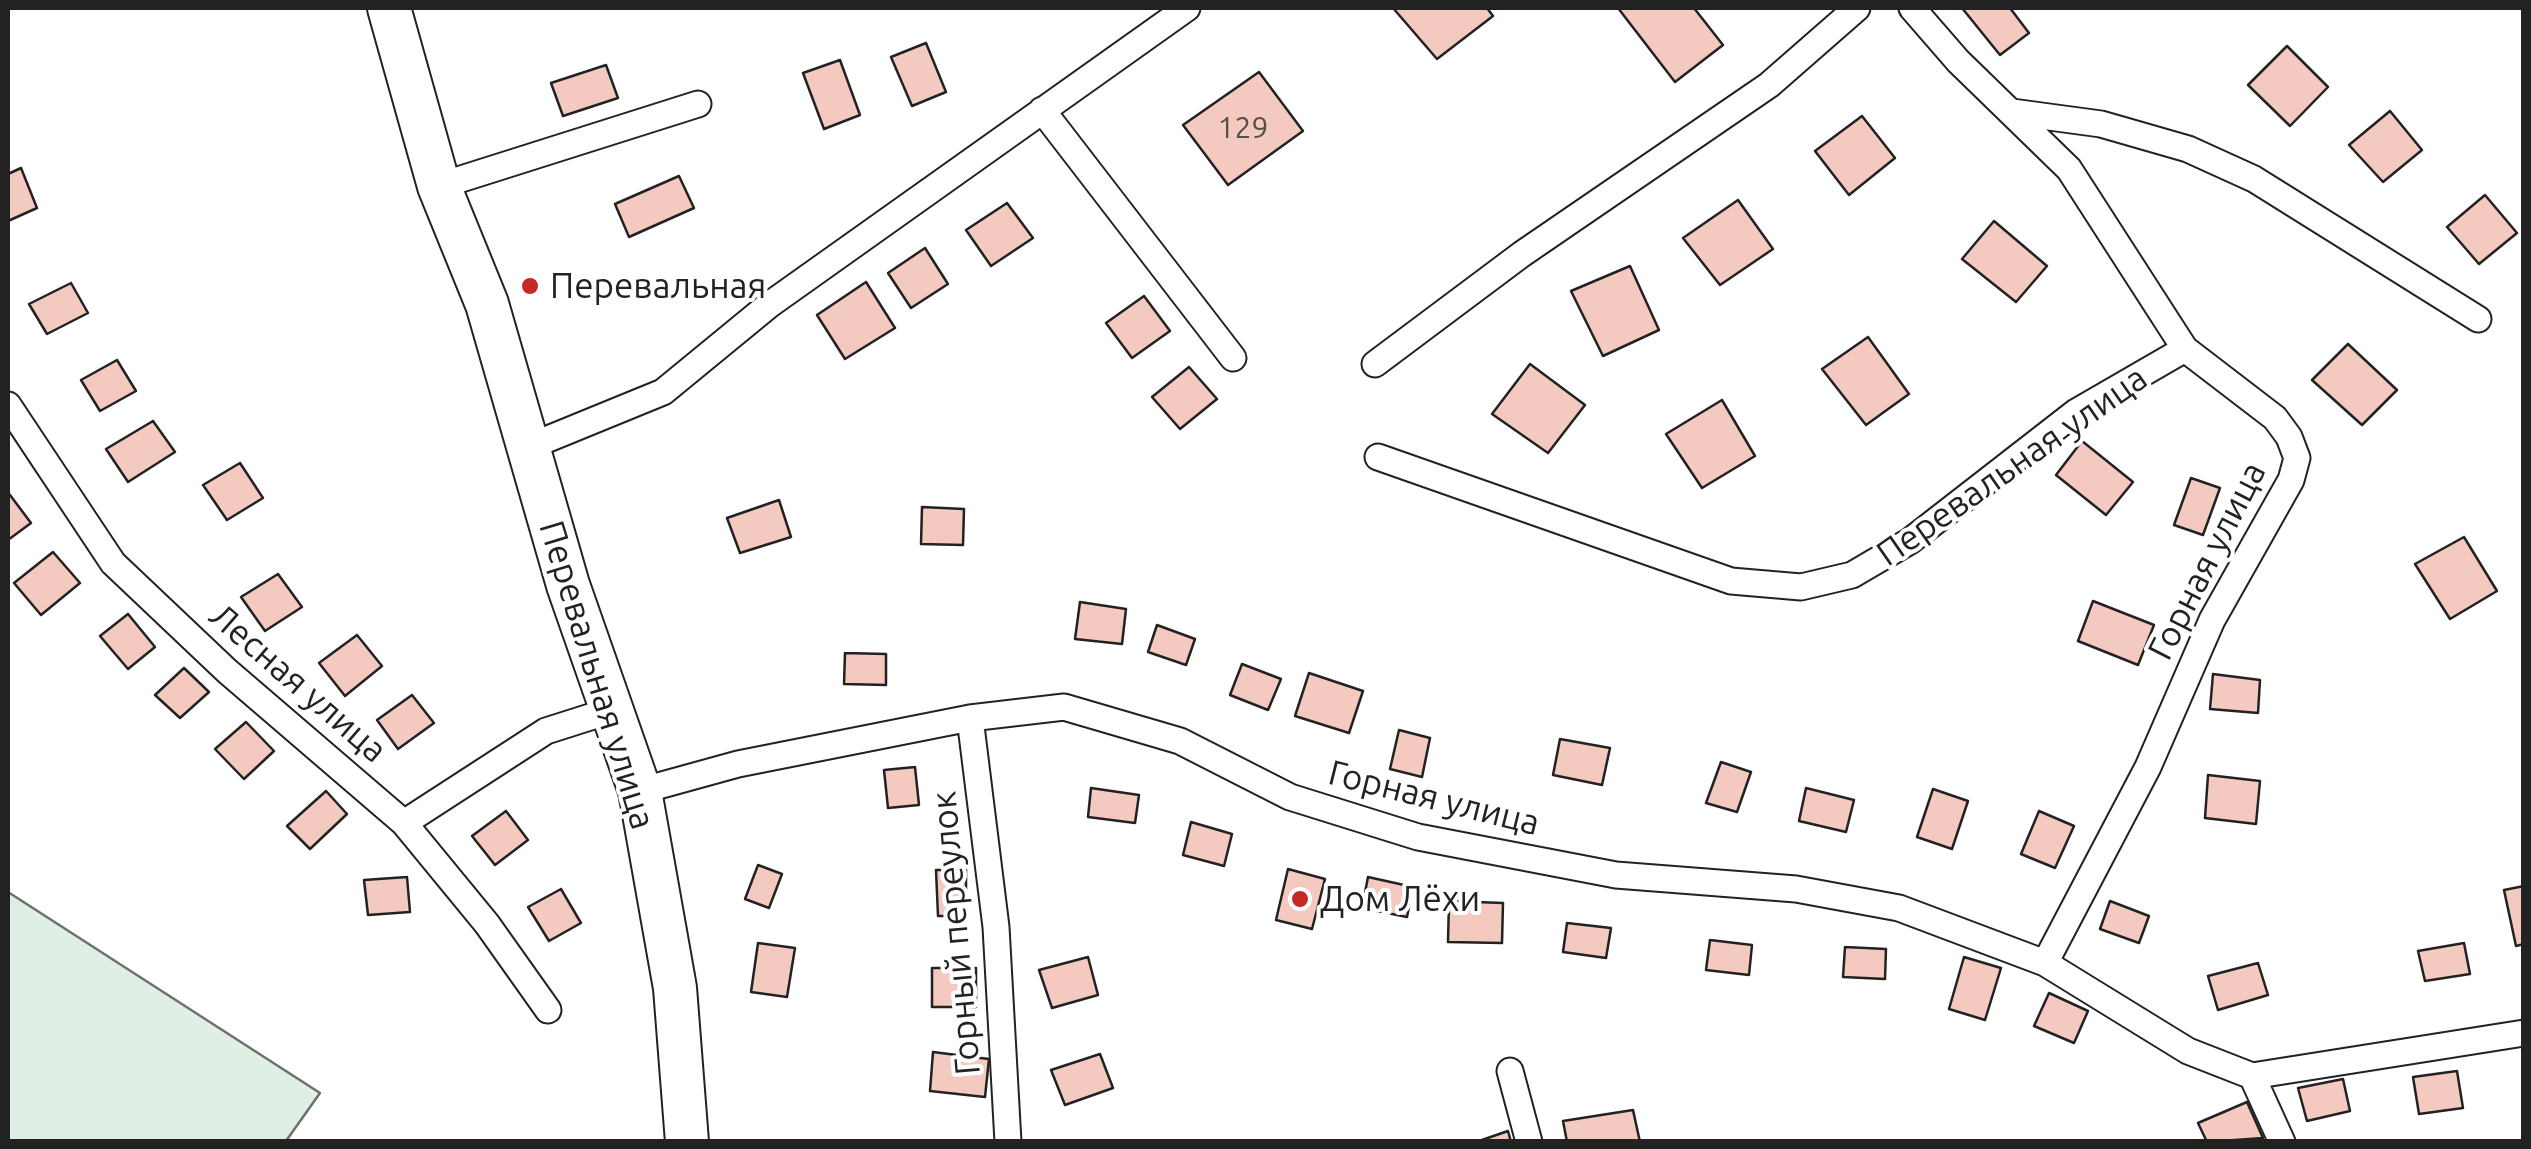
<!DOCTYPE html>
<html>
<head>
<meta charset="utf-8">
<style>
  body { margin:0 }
  #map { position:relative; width:2531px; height:1149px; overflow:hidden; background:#fff; font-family:Ubuntu,sans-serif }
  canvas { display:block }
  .frame { position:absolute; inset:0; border:10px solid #222; pointer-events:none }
</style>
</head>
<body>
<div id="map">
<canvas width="2531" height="1149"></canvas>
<div class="frame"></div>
</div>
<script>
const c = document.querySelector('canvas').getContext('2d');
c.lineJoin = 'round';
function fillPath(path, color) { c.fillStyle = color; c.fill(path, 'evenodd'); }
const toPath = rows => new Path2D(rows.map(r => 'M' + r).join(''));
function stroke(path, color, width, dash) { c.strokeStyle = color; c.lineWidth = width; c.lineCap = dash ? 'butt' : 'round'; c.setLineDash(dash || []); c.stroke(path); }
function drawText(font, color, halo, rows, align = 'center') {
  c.font = font + ' Ubuntu,sans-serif'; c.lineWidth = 8; c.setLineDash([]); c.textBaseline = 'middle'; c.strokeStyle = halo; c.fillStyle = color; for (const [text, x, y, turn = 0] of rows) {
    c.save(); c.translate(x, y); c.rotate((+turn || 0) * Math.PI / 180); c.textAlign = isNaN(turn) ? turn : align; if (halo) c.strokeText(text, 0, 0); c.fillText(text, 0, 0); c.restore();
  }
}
const green = toPath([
  [8,892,320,1093,286,1141,8,1141,8,892]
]);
fillPath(green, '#e0efe3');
stroke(green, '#6f6f6f', 2.5);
const building = toPath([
  [1393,8,1487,8,1493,16,1437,59,1393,8],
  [1618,8,1694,8,1723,45,1675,82,1618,8],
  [1962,8,2010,8,2029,33,2000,55,1962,8],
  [926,43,946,92,912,106,891,57,926,43],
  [2287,46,2328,87,2290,126,2248,85,2287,46],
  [840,60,860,115,824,129,803,73,840,60],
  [606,65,618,98,563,116,551,83,606,65],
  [1259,72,1303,131,1228,185,1183,125,1259,72],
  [2390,111,2422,150,2383,182,2349,145,2390,111],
  [1862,116,1895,158,1849,195,1815,151,1862,116],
  [21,168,37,208,8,221,8,174,21,168],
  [679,176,694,208,629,237,615,204,679,176],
  [2485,195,2517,233,2479,264,2447,227,2485,195],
  [1738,200,1773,249,1720,285,1683,238,1738,200],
  [1007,203,1033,238,991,266,966,230,1007,203],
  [1994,221,2047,266,2016,302,1962,259,1994,221],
  [925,248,948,284,911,308,888,273,925,248],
  [1630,266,1659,330,1603,356,1571,291,1630,266],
  [866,282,895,328,845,359,817,315,866,282],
  [71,283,88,313,47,334,29,304,71,283],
  [1144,296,1170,331,1132,358,1106,323,1144,296],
  [1868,337,1909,394,1866,425,1822,369,1868,337],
  [2348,344,2397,390,2362,425,2312,380,2348,344],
  [117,360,136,391,100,411,81,380,117,360],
  [1530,364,1585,405,1548,453,1492,414,1530,364],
  [1189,367,1217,399,1180,429,1152,397,1189,367],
  [1722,400,1755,456,1702,488,1666,434,1722,400],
  [153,421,175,452,128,482,106,449,153,421],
  [2082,441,2133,482,2106,515,2056,475,2082,441],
  [240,463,263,498,227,520,203,485,240,463],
  [2191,478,2220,488,2203,535,2174,525,2191,478],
  [10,495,31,523,8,540,8,497,10,495],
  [779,500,791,537,740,553,727,518,779,500],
  [922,507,964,509,963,545,921,544,922,507],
  [2464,537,2497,591,2450,619,2415,564,2464,537],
  [53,552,80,583,41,615,14,583,53,552],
  [278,574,302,607,265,631,241,597,278,574],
  [2093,601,2154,625,2138,665,2078,641,2093,601],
  [1080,602,1126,609,1122,644,1075,639,1080,602],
  [128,614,155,647,128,669,100,636,128,614],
  [1157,625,1195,639,1186,665,1148,652,1157,625],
  [357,635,382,666,345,696,319,663,357,635],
  [845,653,886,654,886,685,844,684,845,653],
  [1242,664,1281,679,1268,710,1230,695,1242,664],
  [184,668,209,692,180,718,155,695,184,668],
  [1309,673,1363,691,1349,733,1295,716,1309,673],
  [2213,674,2260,680,2258,713,2210,709,2213,674],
  [412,695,434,723,398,749,377,720,412,695],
  [246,722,274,751,244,779,215,749,246,722],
  [1399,730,1430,738,1422,777,1390,769,1399,730],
  [1560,739,1610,748,1602,785,1553,775,1560,739],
  [1721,762,1751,772,1737,812,1706,803,1721,762],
  [915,767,919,805,888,808,884,770,915,767],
  [2208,775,2260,781,2256,824,2205,818,2208,775],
  [1091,788,1139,795,1135,823,1088,817,1091,788],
  [1806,788,1854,800,1846,832,1799,821,1806,788],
  [1933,789,1968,801,1952,849,1917,837,1933,789],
  [326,791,347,814,310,849,287,826,326,791],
  [506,811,528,840,495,865,472,836,506,811],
  [2039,811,2074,826,2055,868,2021,854,2039,811],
  [1191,822,1232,834,1224,866,1183,855,1191,822],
  [758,865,782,874,769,908,745,899,758,865],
  [1288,869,1325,879,1312,929,1276,920,1288,869],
  [936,870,966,870,966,916,938,916,936,870],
  [407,877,410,912,368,915,364,880,407,877],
  [1368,877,1413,887,1407,917,1362,908,1368,877],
  [2524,886,2524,944,2516,946,2504,890,2524,886],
  [561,889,581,923,549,941,528,907,561,889],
  [1449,901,1503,903,1502,943,1448,942,1449,901],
  [2110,901,2149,916,2139,943,2100,929,2110,901],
  [1567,923,1611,928,1606,958,1563,952,1567,923],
  [1710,940,1752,945,1749,975,1706,970,1710,940],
  [758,943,795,948,787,997,751,992,758,943],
  [2464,943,2470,974,2425,981,2418,951,2464,943],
  [1845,947,1886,949,1885,979,1843,977,1845,947],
  [1088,957,1098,995,1052,1008,1039,970,1088,957],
  [1964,957,2001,968,1985,1020,1949,1009,1964,957],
  [2258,963,2268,995,2218,1010,2208,976,2258,963],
  [932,968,976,968,976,1007,932,1007,932,968],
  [2049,993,2088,1011,2074,1043,2034,1026,2049,993],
  [933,1052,989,1059,985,1097,930,1091,933,1052],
  [1100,1054,1113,1088,1065,1105,1051,1070,1100,1054],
  [2457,1071,2463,1108,2419,1114,2413,1077,2457,1071],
  [2343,1079,2350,1111,2307,1121,2298,1088,2343,1079],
  [2247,1102,2263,1138,2207,1142,2198,1123,2247,1102],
  [1633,1110,1640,1142,1567,1142,1563,1121,1633,1110],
  [1508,1131,1511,1142,1476,1142,1508,1131]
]);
fillPath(building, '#f3c9c0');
stroke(building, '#222', 2.5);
const minor = toPath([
  [1912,8,1958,61,2069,169,2185,349,2275,418,2289,437,2297,458,2291,480,2212,620,2148,767,2045,963],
  [1042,110,1233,358],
  [2012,112,2101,124,2188,149,2254,179,2478,319],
  [439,186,698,104],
  [1375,364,1522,254,1769,85,1857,8],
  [8,405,113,563,227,671,404,823,487,924,548,1010],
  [526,448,663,392,769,305,1187,8],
  [1378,457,1731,581,1801,587,1852,575,1910,541,2076,412,2185,349],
  [970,718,996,927,1008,1142],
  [640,791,738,764,970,718,1064,707,1180,741,1290,797,1418,837,1616,875,1796,889,1899,908,2045,963,2188,1051,2252,1076,2524,1033],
  [404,823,546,731,609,711],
  [1510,1071,1529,1142],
  [2252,1076,2282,1142]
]);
const trunk = toPath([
  [389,8,439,186,487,304,568,585,640,791,675,988,687,1142]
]);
stroke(minor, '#222', 29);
stroke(trunk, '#222', 46);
stroke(minor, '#fff', 25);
stroke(trunk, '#fff', 42);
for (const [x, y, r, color] of [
  [530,286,10,"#c62828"],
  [1300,899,10,"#c62828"]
]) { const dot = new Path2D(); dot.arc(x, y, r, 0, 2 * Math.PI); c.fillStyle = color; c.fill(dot); stroke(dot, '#fff', 4); }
drawText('30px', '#564c4a', null, [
  ["129",1243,128]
]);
drawText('35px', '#222', '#fff', [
  ["Перевальная",550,286],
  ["Дом Лёхи",1320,899]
], 'left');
drawText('35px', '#222', '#fff', [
  ["Перевальная улица",2012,466,-35],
  ["Горная улица",2207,561,-63],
  ["Перевальная улица",597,675,73],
  ["Лесная улица",298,683,41],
  ["Горная улица",1434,798,14],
  ["Горный переулок",956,933,-95]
]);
</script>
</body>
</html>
